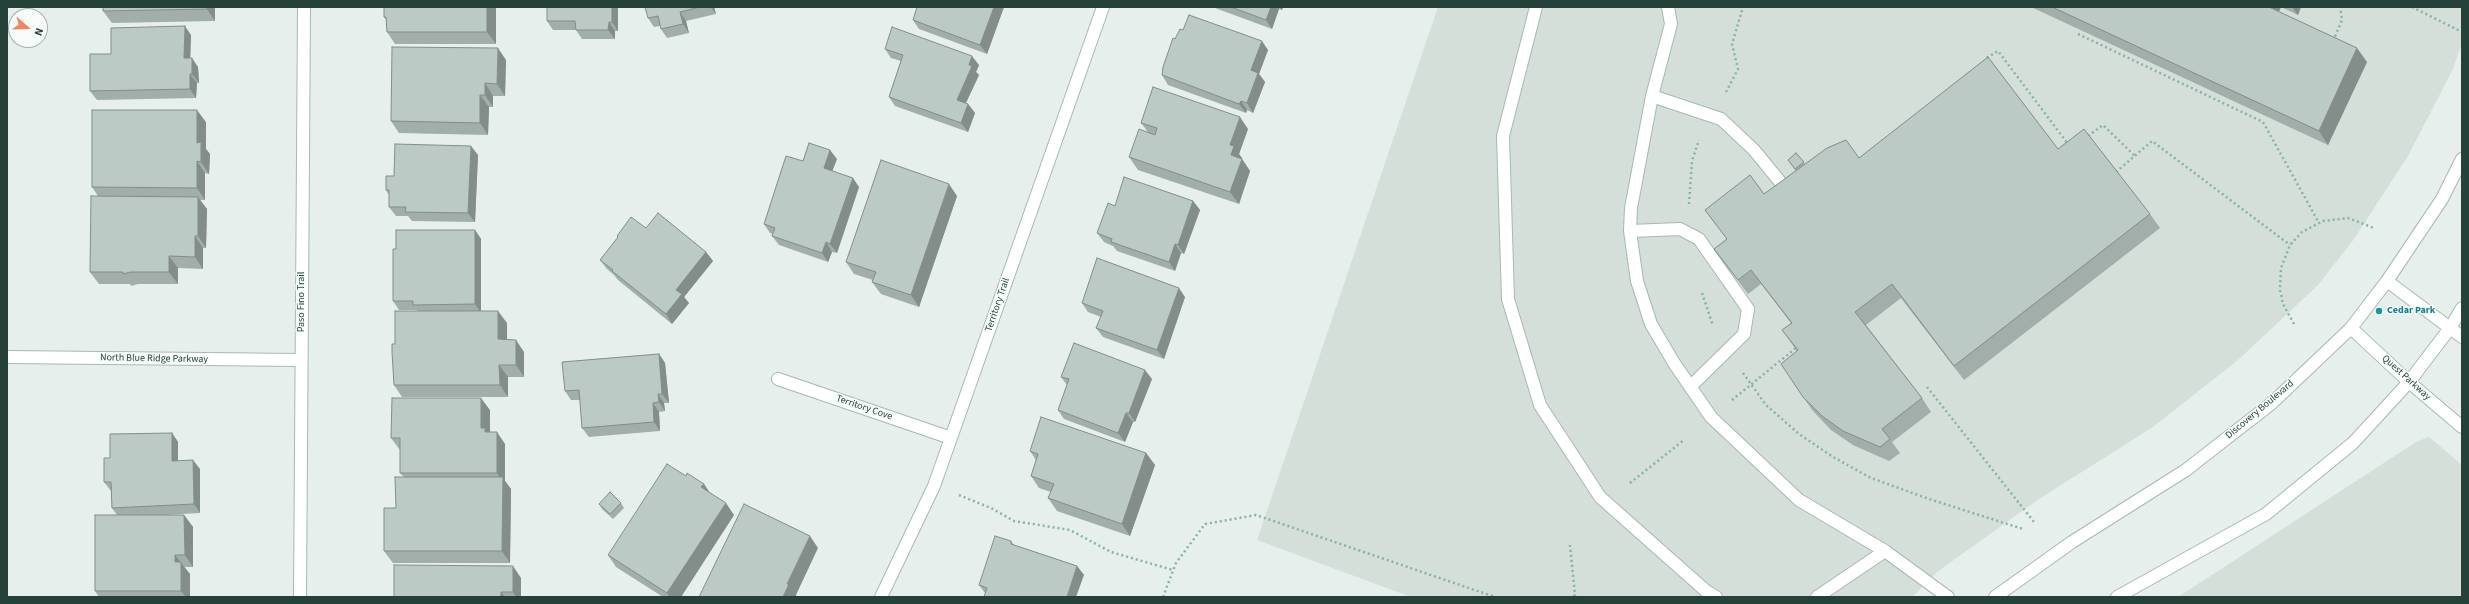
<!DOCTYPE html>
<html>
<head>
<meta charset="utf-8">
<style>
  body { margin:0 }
  #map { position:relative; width:2469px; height:604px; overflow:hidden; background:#e6efeb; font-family:"Source Sans 3",sans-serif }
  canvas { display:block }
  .frame { position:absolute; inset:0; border:8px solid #24423a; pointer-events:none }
  .north { position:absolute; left:8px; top:8px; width:40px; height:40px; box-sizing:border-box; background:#f7fbf9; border:1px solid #a3b1ad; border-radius:50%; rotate:110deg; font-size:11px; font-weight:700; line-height:16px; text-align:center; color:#24423a }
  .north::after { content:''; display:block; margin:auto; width:14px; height:18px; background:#f4845f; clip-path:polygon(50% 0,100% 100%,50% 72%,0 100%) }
</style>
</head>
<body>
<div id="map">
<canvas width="2469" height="604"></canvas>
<div class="frame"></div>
<div class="north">N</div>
</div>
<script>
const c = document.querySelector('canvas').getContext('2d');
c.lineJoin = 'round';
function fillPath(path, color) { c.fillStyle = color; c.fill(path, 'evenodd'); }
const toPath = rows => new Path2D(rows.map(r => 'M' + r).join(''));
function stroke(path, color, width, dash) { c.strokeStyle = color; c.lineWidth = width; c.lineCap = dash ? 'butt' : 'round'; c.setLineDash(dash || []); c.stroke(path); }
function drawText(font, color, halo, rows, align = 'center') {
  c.font = font + ' "Source Sans 3",sans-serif'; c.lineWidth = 3; c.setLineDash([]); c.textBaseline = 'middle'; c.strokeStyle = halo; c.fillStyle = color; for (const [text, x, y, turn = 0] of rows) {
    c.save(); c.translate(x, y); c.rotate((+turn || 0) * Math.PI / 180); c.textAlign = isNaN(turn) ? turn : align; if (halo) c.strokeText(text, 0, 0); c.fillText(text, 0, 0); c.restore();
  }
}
fillPath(toPath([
  [1438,7,2462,7,2462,43,2453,69,2408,156,2354,239,2318,285,2238,360,2153,427,2039,499,1937,572,1912,597,1411,597,1257,540],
  [2429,437,2462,465,2462,597,2178,597,2416,442]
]), '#d4dfda');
const service = toPath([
  [1536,7,1503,136,1508,299,1540,405,1600,497,1706,591,1716,597],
  [1668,7,1671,24,1652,96,1631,208,1630,231,1637,281,1651,324,1674,363,1711,417,1799,500,1885,551,1948,597],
  [1652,96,1721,119,1754,150,1790,194],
  [1630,231,1680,229,1699,239,1748,309,1744,334,1690,387],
  [1817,597,1885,551]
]);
const minor = toPath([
  [2387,281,2462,337],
  [2351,328,2409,382,2462,427],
  [7,357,301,360],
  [778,379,951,438],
  [300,597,304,7],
  [881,597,934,486,1103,7]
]);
const tertiary = toPath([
  [1995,597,2072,542,2186,470,2272,403,2351,328,2387,281,2442,199,2462,159],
  [2117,597,2266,514,2353,443,2409,382,2450,328,2462,308]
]);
stroke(service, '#a8b8b2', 14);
stroke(minor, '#a8b8b2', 14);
stroke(tertiary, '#a8b8b2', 14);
stroke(toPath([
  [2412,7,2462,32],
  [2078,34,2263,122,2319,223],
  [2333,41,2342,20,2340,7],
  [1987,61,1985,59,1998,51,2068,144],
  [1726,92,1738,69,1732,44,1743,7],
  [2088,136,2103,125,2135,156],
  [2116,172,2152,141,2290,245],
  [1689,204,1692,161,1699,140],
  [1702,293,1713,326],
  [2294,324,2283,304,2280,290,2281,268,2290,245,2302,232,2323,221,2348,218,2374,228],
  [1743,373,1766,405,1799,434,1833,457,1871,478,1929,499,2023,529],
  [1927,387,2034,522],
  [1732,400,1796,348],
  [1630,483,1684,440],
  [959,495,993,509,1014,521,1070,530,1111,552,1173,570],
  [1570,545,1575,595,1571,597],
  [1163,597,1176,563,1205,524,1256,515,1495,597]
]), '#86b3a5', 2.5, [2, 3]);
stroke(service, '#fff', 12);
stroke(minor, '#fff', 12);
stroke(tertiary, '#fff', 12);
fillPath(toPath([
  [215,7,215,21,112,23,103,11],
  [496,7,496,44,395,44,387,32,387,21,384,17],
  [618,7,618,31,615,31,615,39,582,39,576,30,553,30,547,21],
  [645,7,714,7,716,14,686,21,689,33,667,38,661,29,660,26,654,27,648,18],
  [917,7,1004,7,987,54,919,29,913,20],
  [1214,7,1283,7,1282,10,1279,9,1272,29,1215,8],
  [2031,7,2301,7,2298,15,2281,7,2279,12,2367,62,2328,145],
  [1183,30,1268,50,1259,74,1265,82,1253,113,1247,110,1246,113,1168,85,1162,75,1175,39],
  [191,35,190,58,198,67,199,83,197,83,196,98,97,100,90,91,111,54],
  [885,49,979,65,976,72,979,75,966,103,968,104,975,113,968,132,895,106,889,97,901,61,891,58],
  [506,60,505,96,493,96,493,107,489,107,488,135,399,133,391,121],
  [206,122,206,149,210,154,209,174,205,173,205,200,200,200,207,209,206,248,203,248,203,269,178,268,178,284,138,284,131,286,130,284,99,284,90,272,98,196,92,187],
  [1141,123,1248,129,1239,154,1242,158,1242,159,1250,171,1239,204,1138,170,1129,157,1148,132],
  [2058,149,2150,214,2160,228,1964,380,1901,298,1866,325,1922,398,1931,412,1892,442,1900,453,1889,461,1853,445,1831,430,1813,411,1803,397,1797,351,1782,330,1791,323,1761,284,1748,294,1714,249,1727,239,1705,210,1764,194,1796,171,1788,160,1796,153,1805,164,1859,158],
  [478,155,475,222,412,221,408,216,396,216,389,207,389,195,386,190,394,176],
  [837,159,832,171,859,187,837,253,832,252,828,262,779,245,772,236,773,234,770,233,764,224,803,161],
  [957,196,919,307,881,294,872,282,873,280,854,274,846,262],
  [1193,201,1200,210,1184,254,1181,253,1175,271,1117,251,1113,246,1104,242,1097,233,1115,206],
  [646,228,706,252,713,261,684,297,689,303,672,324,618,280,614,275,607,269,600,260,618,237,617,236],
  [475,230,481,239,481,311,507,323,507,339,524,352,524,377,508,377,508,397,402,397,394,385,395,344,417,311,417,310,399,310,393,301,396,249],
  [1185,297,1164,359,1103,337,1096,328,1101,317,1088,312,1082,303],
  [659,354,665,363,669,403,664,403,665,411,659,412,660,431,589,437,582,428,580,400,571,400,565,391],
  [1061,377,1152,379,1135,422,1133,422,1125,442,1064,419,1058,410,1067,385],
  [490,410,490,432,505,444,505,481,511,489,510,563,393,563,384,551,404,477,400,473,400,450,391,438],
  [172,433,178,442,178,461,200,469,200,513,163,515,184,515,193,527,193,567,184,567,190,574,190,597,99,597,95,591,117,515,112,508,111,491,104,482,110,458],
  [1030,451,1146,453,1155,465,1130,536,1057,511,1048,498,1051,492,1039,488,1031,476,1036,460],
  [686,476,704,484,709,492,734,515,681,597,663,597,616,567,608,555],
  [621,503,624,508,613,519,602,509,599,504],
  [1011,541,1014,545,1077,566,1084,575,985,593,979,585],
  [521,578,521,597,394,597]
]), '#a1aea9');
fillPath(toPath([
  [207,7,215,7,215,21,207,9],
  [487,7,496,7,496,44,487,32],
  [612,7,618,7,618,31,612,22],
  [711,7,714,7,716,14],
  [994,7,1004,7,987,54,980,45],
  [1271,7,1278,7,1279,9,1272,29,1266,20],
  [1279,7,1283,7,1282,10],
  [2266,7,2281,7,2275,19],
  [2292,7,2301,7,2298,15],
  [680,12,686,21,689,33,683,24],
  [609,22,615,31,615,39,608,30],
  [185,26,191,35,190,67,184,58],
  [1262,41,1268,50,1259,74,1265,82,1253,113,1247,103,1251,70],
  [498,48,506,60,505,96,497,84],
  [2357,48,2367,62,2328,145,2319,131],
  [972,56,979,65,976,72,979,75,963,109,957,100],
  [192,58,198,67,199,83,192,74],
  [190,74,197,83,196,98,190,89],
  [485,83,493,96,493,107,485,95],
  [480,95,489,107,488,135,480,123],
  [1241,101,1247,110,1246,113,1239,104],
  [968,104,975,113,968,132,961,123],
  [197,110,206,122,206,149,210,154,209,174,201,162,197,143],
  [1240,117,1248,129,1239,154,1242,158,1242,159,1250,171,1239,204,1230,192,1230,145],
  [471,146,478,155,475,222,468,213],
  [830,150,837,159,830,177,824,168],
  [197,161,205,173,205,200,197,188],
  [853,178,859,187,837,253,830,244],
  [949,184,957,196,919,307,911,295],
  [198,197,207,209,206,248,198,236],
  [1193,201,1200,210,1184,254,1178,245],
  [475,230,481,239,481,313,475,304],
  [195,236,203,248,203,269,195,257],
  [826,242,832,252,828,262,822,253],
  [1175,244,1181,253,1175,271,1169,262],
  [706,252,713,261,684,297,689,303,672,324,666,314,676,290],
  [169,256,178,268,178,284,169,272],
  [1179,288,1185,297,1164,359,1157,350],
  [498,311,507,323,507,351,498,339],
  [516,340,524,352,524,377,516,365],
  [659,354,665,363,669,403,662,394],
  [499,365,508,377,508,397,500,385],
  [1145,370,1152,379,1135,422,1129,413],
  [658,394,664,403,665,411,659,402],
  [481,398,490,410,490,438,481,428],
  [653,403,659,412,660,431,654,422],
  [1126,413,1133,422,1125,442,1118,433],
  [497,432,505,444,505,481,511,489,510,563,502,551,502,481,497,473],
  [172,433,178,442,178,470,172,461],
  [1146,453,1155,465,1130,536,1122,524],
  [193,460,200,469,200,513,194,504],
  [704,484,712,496,701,487],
  [726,503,734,515,681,597,670,597,667,593],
  [184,515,193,527,193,567,185,555],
  [810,536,818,548,796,595,797,597,783,597,787,584],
  [175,555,190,574,190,597,186,597,181,591,175,562],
  [513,566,521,578,521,597,516,597,513,592],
  [1077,566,1084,575,1076,597,1067,597],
  [501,592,505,597,501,597]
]), '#838d89');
const building = toPath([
  [103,7,207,7,207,9,103,11,103,7],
  [384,7,487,7,487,32,387,32,386,17,384,17,384,7],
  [547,7,612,7,612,22,609,22,608,30,576,30,575,21,547,21,547,7],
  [645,7,700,7,680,12,683,24,661,29,658,16,648,18,645,7],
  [917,7,994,7,980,45,913,20,917,7],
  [1231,7,1271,7,1266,20,1231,7],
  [2052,7,2269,7,2357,48,2319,131,2052,7],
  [1189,15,1262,41,1251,70,1258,73,1247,103,1241,101,1239,104,1162,75,1163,67,1173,38,1175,39,1180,29,1183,30,1189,15],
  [185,26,184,58,192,58,192,74,190,74,190,89,90,91,90,54,111,54,111,28,185,26],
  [892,27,972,56,969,65,972,66,957,100,968,104,961,123,889,97,903,55,885,49,892,27],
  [392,47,498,48,497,84,485,83,485,95,480,95,480,123,391,121,392,47],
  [1988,57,2058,149,2084,129,2150,214,1954,366,1892,284,1855,312,1922,398,1882,429,1890,439,1880,447,1843,431,1822,416,1803,397,1781,364,1798,350,1782,330,1792,323,1751,270,1738,280,1714,249,1727,239,1705,210,1750,175,1764,194,1827,148,1846,140,1859,158,1988,57],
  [1153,87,1240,117,1230,145,1234,146,1231,155,1242,159,1230,192,1129,157,1139,129,1155,135,1157,128,1141,123,1153,87],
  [92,110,197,110,197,143,201,142,201,162,197,161,197,188,92,187,92,110],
  [809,143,830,150,824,168,853,178,830,244,826,242,822,253,772,236,775,228,764,224,786,156,803,161,809,143],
  [395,144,471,146,468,213,405,212,406,207,389,207,389,190,386,190,386,176,394,176,395,144],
  [1796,153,1804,162,1795,169,1788,160,1796,153],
  [881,160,949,184,911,295,872,282,876,272,846,262,881,160],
  [1124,177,1193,201,1178,245,1175,244,1169,262,1111,242,1112,239,1097,233,1108,203,1115,206,1124,177],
  [91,196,198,197,198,236,195,236,195,257,169,256,169,272,130,272,123,274,123,272,90,272,91,196],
  [658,213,706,252,676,290,682,294,666,314,612,271,613,270,600,260,618,237,617,236,631,217,646,228,658,213],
  [396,230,475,230,475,304,413,305,413,301,393,301,393,249,396,249,396,230],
  [1097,258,1179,288,1157,350,1096,328,1103,311,1082,303,1097,258],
  [395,311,498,311,498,339,516,340,516,365,499,365,500,385,394,385,392,352,392,344,395,344,395,311],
  [1074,343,1145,370,1129,413,1126,413,1118,433,1058,410,1069,379,1061,377,1074,343],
  [659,354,662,394,658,394,659,402,653,403,654,422,582,428,579,390,565,391,562,362,659,354],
  [392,398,481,398,481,428,485,428,485,432,497,432,497,473,400,473,400,438,391,438,392,398],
  [1041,417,1146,453,1122,524,1048,498,1054,484,1031,476,1038,454,1030,451,1041,417],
  [172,433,172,461,193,460,194,504,112,508,111,482,104,482,104,458,110,458,110,434,172,433],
  [667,464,686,476,687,473,704,484,701,487,726,503,667,593,608,555,667,464],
  [395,477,503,477,502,551,384,551,384,508,396,508,395,477],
  [610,492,621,503,610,514,599,504,610,492],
  [744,504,810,536,787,584,789,584,783,597,699,597,744,504],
  [95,515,184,515,185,555,175,555,175,562,181,562,181,591,95,591,95,515],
  [995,536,1011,541,1011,544,1077,566,1067,597,984,597,987,588,979,585,995,536],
  [394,565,513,566,513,592,501,592,501,597,394,597,394,565]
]);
fillPath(building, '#bbcac4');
stroke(building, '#838d89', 1);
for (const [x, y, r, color] of [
  [2379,311,4,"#0f9aa8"]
]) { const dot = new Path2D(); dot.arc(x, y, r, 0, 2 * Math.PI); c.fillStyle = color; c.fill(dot); stroke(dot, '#f7fbf9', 1.5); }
drawText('10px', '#24423a', '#f7fbf9', [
  ["Paso Fino Trail",302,302,-90],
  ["Territory Trail",998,305,-71],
  ["North Blue Ridge Parkway",154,359,1],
  ["Quest Parkway",2406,378,42],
  ["Territory Cove",864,408,19],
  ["Discovery Boulevard",2260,410,-40]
]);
drawText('bold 10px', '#0d838f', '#f7fbf9', [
  ["Cedar Park",2387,311]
], 'left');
</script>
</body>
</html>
